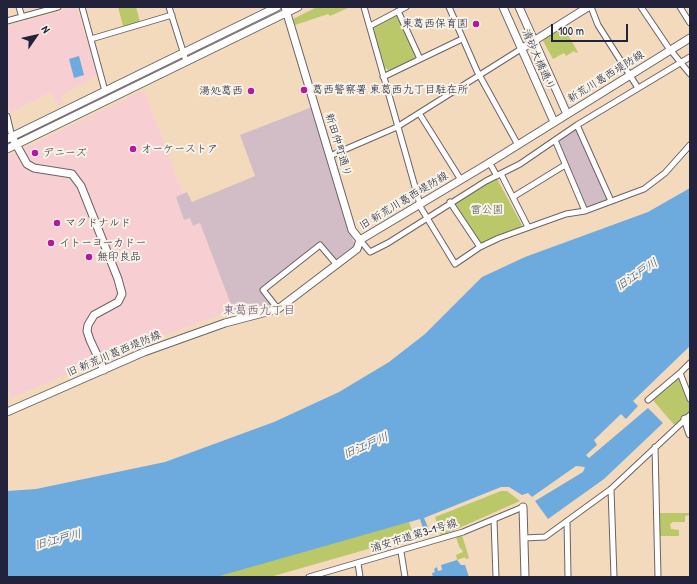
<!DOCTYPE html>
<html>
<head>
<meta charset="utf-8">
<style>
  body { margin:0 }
  #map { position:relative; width:697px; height:584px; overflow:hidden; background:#f4dabd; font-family:"Patrick Hand",sans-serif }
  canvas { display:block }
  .frame { position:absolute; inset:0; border:8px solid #22223b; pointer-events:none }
  .north { position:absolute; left:16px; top:16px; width:40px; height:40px; -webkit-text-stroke:3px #f7f3e8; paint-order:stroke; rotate:56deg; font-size:11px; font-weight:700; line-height:16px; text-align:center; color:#22223b }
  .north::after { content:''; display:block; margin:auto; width:14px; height:18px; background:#22223b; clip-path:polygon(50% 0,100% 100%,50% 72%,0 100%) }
  .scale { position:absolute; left:551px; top:24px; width:77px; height:18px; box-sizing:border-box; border:2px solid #22223b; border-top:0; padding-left:5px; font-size:12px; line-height:14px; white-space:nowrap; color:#22223b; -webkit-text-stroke:3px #f7f3e8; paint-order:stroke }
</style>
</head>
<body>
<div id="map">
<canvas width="697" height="584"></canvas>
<div class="frame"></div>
<div class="north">N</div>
<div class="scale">100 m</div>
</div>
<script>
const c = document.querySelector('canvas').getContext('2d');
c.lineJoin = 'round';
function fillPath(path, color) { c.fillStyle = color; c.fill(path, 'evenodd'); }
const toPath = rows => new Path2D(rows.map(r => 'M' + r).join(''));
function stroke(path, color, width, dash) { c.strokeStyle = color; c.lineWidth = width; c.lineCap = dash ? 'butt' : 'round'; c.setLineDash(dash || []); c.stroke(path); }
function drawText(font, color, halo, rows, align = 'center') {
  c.font = font + ' "Patrick Hand","Klee One",sans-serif'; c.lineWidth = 4; c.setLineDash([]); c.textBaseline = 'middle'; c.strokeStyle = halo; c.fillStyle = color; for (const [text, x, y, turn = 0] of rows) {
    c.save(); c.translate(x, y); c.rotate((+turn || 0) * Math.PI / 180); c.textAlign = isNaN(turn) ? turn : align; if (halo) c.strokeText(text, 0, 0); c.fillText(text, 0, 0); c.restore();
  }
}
fillPath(toPath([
  [76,7,98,75,61,96,64,103,58,106,51,92,10,113,7,100,7,26],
  [144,90,183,194,176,197,184,219,190,217,200,223,233,310,121,351,12,398,7,387,7,157]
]), '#f7cfd2');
fillPath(toPath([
  [312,107,349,230,355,245,335,260,320,242,259,290,271,305,233,310,200,223,193,226,190,218,184,220,176,197,187,192,192,202,255,176,240,135],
  [574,128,577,130,607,199,606,202,589,207,587,207,558,142,560,138]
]), '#d2bdc6');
fillPath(toPath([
  [118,7,136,7,140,22,123,26],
  [317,7,350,7,330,16,328,14,295,25,293,19],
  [397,14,416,53,414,59,390,71,384,67,373,26],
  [562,27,564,28,578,52,576,53,574,51,566,56,564,53,553,59,543,41,544,38],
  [496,177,522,225,520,228,483,244,480,243,454,203],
  [678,377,690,405,690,411,675,426,652,399],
  [501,491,507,491,520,501,441,536,435,517],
  [659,513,690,513,690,515,685,516,685,522,673,522,670,524,671,529,679,530,679,536,660,536],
  [409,522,414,536,270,577,207,577],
  [462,535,469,558,466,559,465,557,457,560,456,555,463,552,461,548,460,549,456,537]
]), '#bbc86a');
fillPath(toPath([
  [79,56,84,75,74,78,69,59],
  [690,188,690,346,633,401,638,406,626,419,621,414,594,440,597,445,586,455,589,458,648,408,663,423,604,479,548,519,535,501,583,472,585,467,576,466,532,497,528,493,522,495,509,487,501,487,424,518,430,532,422,534,420,529,423,528,420,519,216,577,7,577,7,491,36,489,165,462,274,422,339,392,389,362,425,334,482,277,525,257,648,212],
  [457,560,461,565,465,565,469,577,433,577,432,573,435,572,434,569,437,567,438,571,442,570,441,565]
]), '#6dabdf');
const street = toPath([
  [19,7,22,17],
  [82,7,105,91],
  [169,7,186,61],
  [364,7,421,208,455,264,480,247,499,238,566,214,585,211,644,189,665,173,690,145],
  [449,7,477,71,518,145],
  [591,7,598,25,638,88],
  [641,7,668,47,690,74],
  [680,7,690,23],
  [398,11,420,59],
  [7,21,58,7],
  [370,26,406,7],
  [91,39,172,15],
  [383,77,462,39],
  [419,113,461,180],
  [7,116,12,137],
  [577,125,611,201],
  [555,140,585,211],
  [330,156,397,127,521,49],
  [489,162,497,176],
  [501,174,528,227],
  [513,197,565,165],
  [450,202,480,247],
  [360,240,370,252,388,243,486,181,520,164,577,125,690,57],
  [278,309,263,290,320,245,337,265],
  [690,363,680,373,690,399],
  [648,400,680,373],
  [655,447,658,577],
  [611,489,614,577],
  [494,520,496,577],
  [567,521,568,577],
  [524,538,545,537,611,489,690,415],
  [401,552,405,577],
  [358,563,360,577],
  [309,577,463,532,523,507]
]);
const secondary = toPath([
  [285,7,352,230,360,240],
  [503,7,554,122],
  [519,7,567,114],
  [521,49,588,7],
  [12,137,27,164,34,168,72,174,81,186,118,279,122,294,118,302,94,315,88,325,87,331,90,340,104,370],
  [7,139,277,7],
  [7,149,298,7],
  [7,412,144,352,225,323,278,309,357,249,360,240,365,237,484,166,690,38],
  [685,419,690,434],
  [523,507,525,577]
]);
stroke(street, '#6c6268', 7);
stroke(secondary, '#6c6268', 9);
stroke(street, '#fff', 5);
stroke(secondary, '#fff', 7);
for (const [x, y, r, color] of [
  [476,24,4,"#b5179e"],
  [304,90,4,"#b5179e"],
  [251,91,4,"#b5179e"],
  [133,149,4,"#b5179e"],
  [35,153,4,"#b5179e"],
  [57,223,4,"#b5179e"],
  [51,243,4,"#b5179e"],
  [89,257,4,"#b5179e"]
]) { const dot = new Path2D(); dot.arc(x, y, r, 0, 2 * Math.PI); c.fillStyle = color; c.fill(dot); stroke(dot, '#f7f3e8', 1.5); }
drawText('11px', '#22223b', '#f7f3e8', [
  ["東葛西保育園",468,24,"right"],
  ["葛西警察署 東葛西九丁目駐在所",312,90],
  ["湯処葛西",243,91,"right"],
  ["オーケーストア",141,149],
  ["デニーズ",43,153],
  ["マクドナルド",65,223],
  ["イトーヨーカドー",59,243],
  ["無印良品",97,257]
], 'left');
drawText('11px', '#22223b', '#f7f3e8', [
  ["清砂大橋通り",538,60,66],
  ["新荒川葛西堤防線",606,77,-32],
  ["新田仲町通り",338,145,73],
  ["旧 新荒川葛西堤防線",404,201,-31],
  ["旧 新荒川葛西堤防線",114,354,-23],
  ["浦安市道第3-1号線",414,536,-17]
]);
drawText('11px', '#505449', '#f7f3e8', [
  ["雷公園",487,210]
]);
drawText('italic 12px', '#3c5274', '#f7f3e8', [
  ["旧江戸川",637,275,-34],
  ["旧江戸川",366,446,-23],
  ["旧江戸川",58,540,-15]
]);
drawText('12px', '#6c516c', '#f7f3e8', [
  ["東葛西九丁目",259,311]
]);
</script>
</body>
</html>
